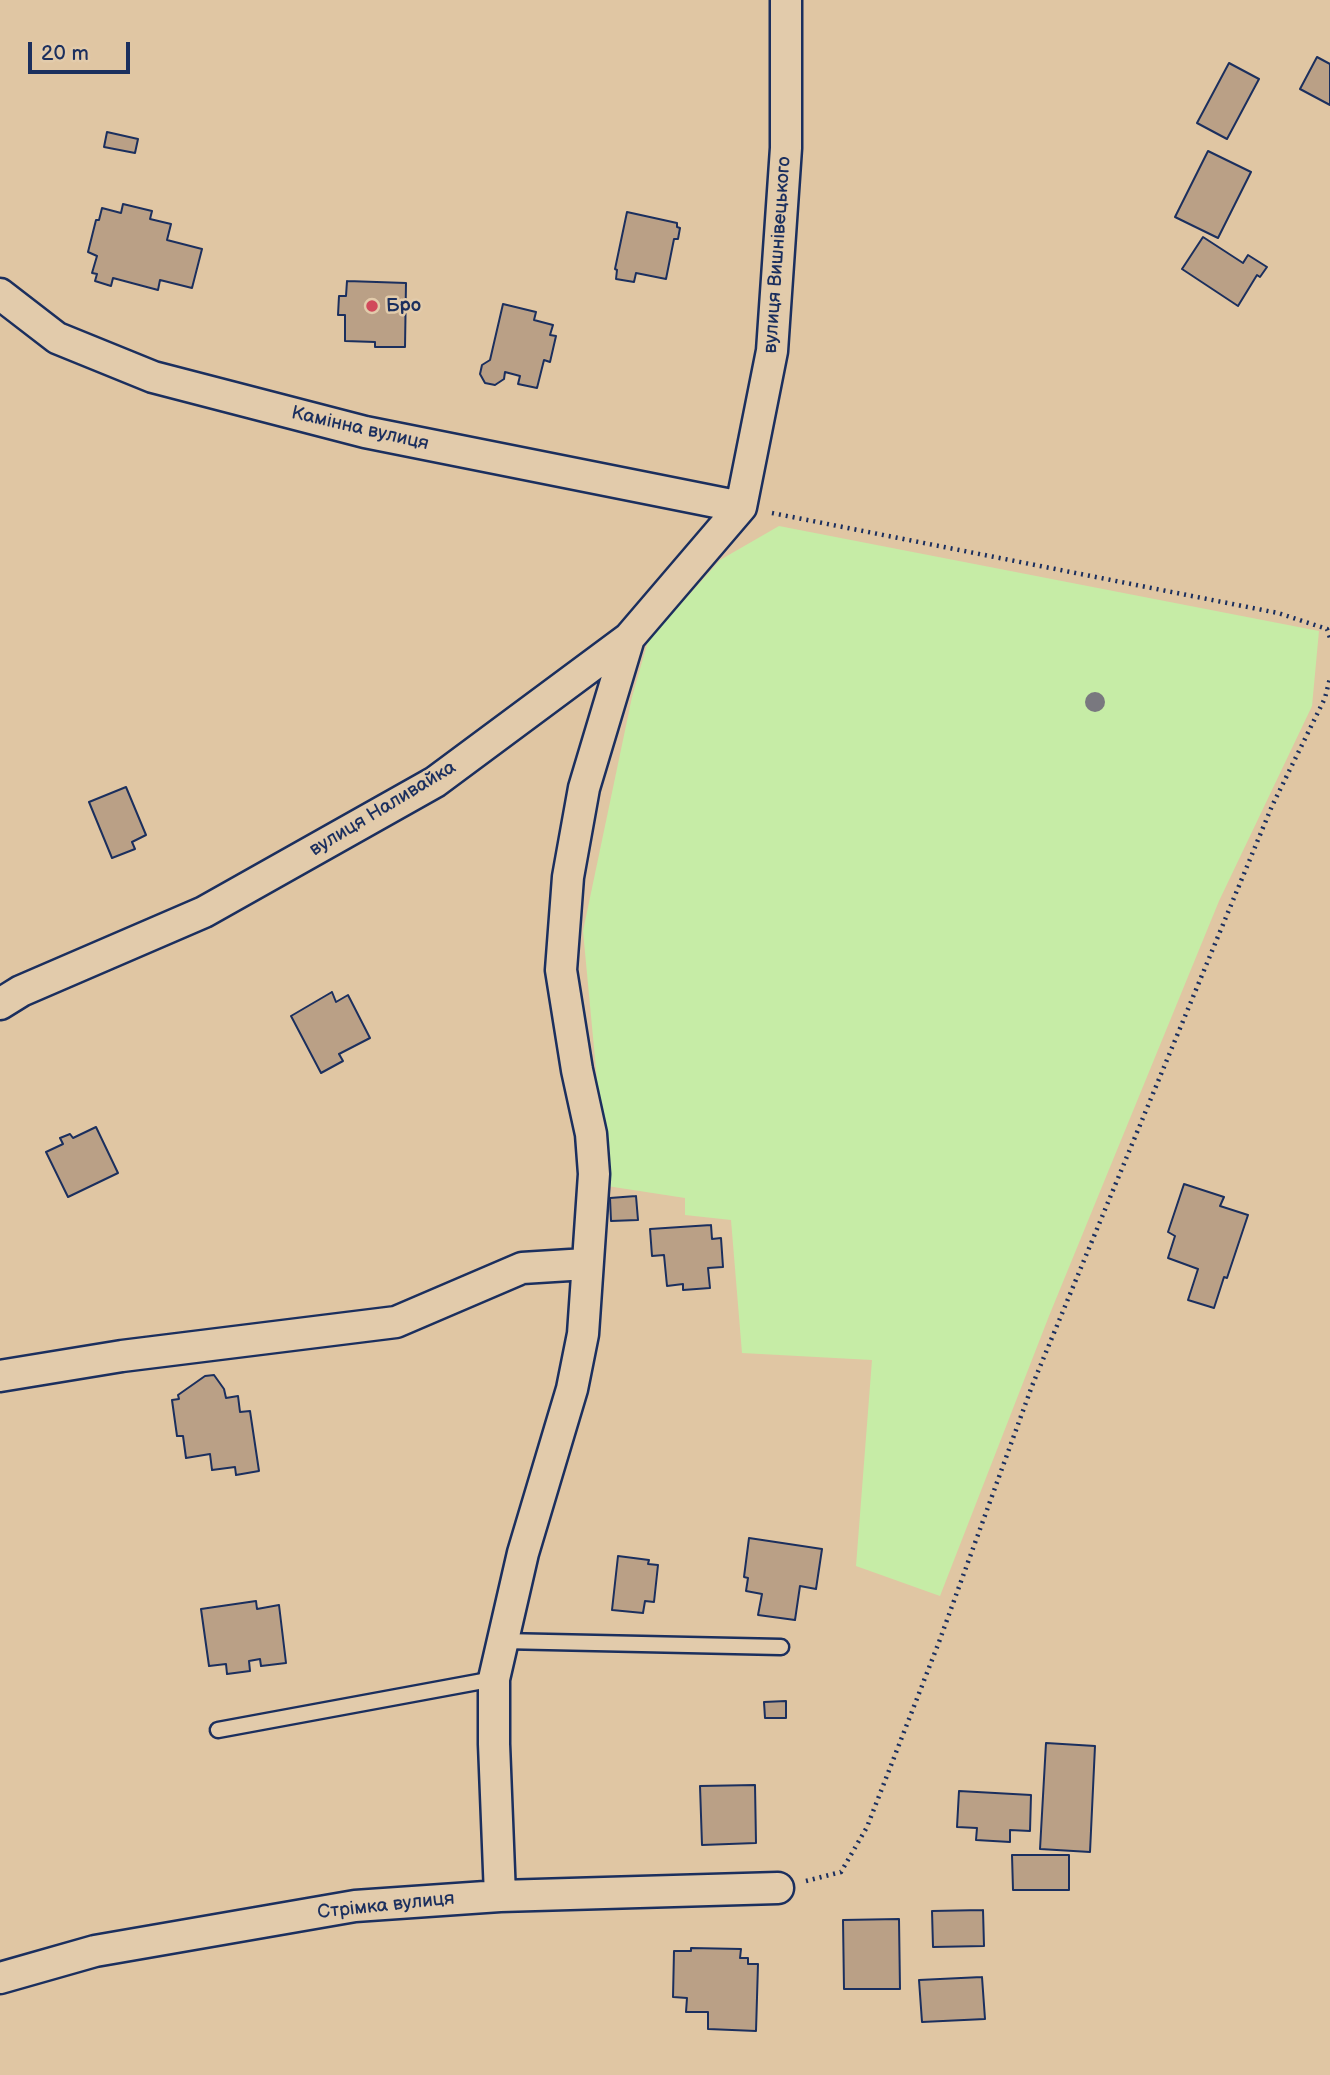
<!DOCTYPE html>
<html>
<head>
<meta charset="utf-8">
<style>
  body { margin:0 }
  #map { position:relative; width:1330px; height:2075px; overflow:hidden; background:#e0c6a3; font-family:"Balsamiq Sans",sans-serif }
  canvas { display:block }
  .scale { position:absolute; left:28px; top:42px; width:102px; height:32px; box-sizing:border-box; border:4px solid #1b2f5e; border-top:0; padding-left:9px; font-size:21px; line-height:24px; white-space:nowrap; color:#1b2f5e; -webkit-text-stroke:5px #e2cbab; paint-order:stroke }
</style>
</head>
<body>
<div id="map">
<canvas width="1330" height="2075"></canvas>
<div class="scale">20 m</div>
</div>
<script>
const c = document.querySelector('canvas').getContext('2d');
c.lineJoin = 'round';
function fillPath(path, color) { c.fillStyle = color; c.fill(path, 'evenodd'); }
const toPath = rows => new Path2D(rows.map(r => 'M' + r).join(''));
function stroke(path, color, width, dash) { c.strokeStyle = color; c.lineWidth = width; c.lineCap = dash ? 'butt' : 'round'; c.setLineDash(dash || []); c.stroke(path); }
function drawText(font, color, halo, rows, align = 'center') {
  c.font = font + ' "Balsamiq Sans",sans-serif'; c.lineWidth = 5; c.setLineDash([]); c.textBaseline = 'middle'; c.strokeStyle = halo; c.fillStyle = color; for (const [text, x, y, turn = 0] of rows) {
    c.save(); c.translate(x, y); c.rotate((+turn || 0) * Math.PI / 180); c.textAlign = isNaN(turn) ? turn : align; if (halo) c.strokeText(text, 0, 0); c.fillText(text, 0, 0); c.restore();
  }
}
fillPath(toPath([
  [779,526,1319,631,1312,706,1219,901,1049,1316,940,1596,856,1566,872,1360,742,1353,731,1220,685,1215,685,1198,607,1186,583,931,632,697,648,641,720,560]
]), '#c6eca6');
const building = toPath([
  [1317,57,1330,64,1330,105,1300,89,1317,57],
  [1229,63,1259,79,1227,139,1197,123,1229,63],
  [107,132,138,139,135,153,104,147,107,132],
  [1208,151,1251,172,1218,238,1175,217,1208,151],
  [123,204,152,211,150,219,171,224,167,240,202,249,192,288,160,280,158,290,113,278,111,286,95,281,97,274,92,273,97,256,88,252,96,220,99,220,102,208,121,213,123,204],
  [627,212,677,223,677,227,680,228,678,239,674,239,666,279,636,273,634,282,616,279,617,270,615,269,627,212],
  [1203,237,1243,263,1248,255,1267,267,1260,277,1257,275,1238,306,1182,269,1203,237],
  [347,281,406,283,405,347,375,347,375,342,345,341,345,315,338,315,339,296,346,296,347,281],
  [503,304,536,312,534,320,553,325,550,335,556,336,550,362,544,360,537,388,518,384,520,376,505,372,504,379,495,385,485,383,480,374,482,365,490,360,503,304],
  [126,787,146,835,132,842,135,849,112,858,89,802,126,787],
  [332,992,336,1002,348,995,370,1038,339,1054,343,1061,321,1073,291,1016,332,992],
  [96,1127,118,1173,68,1197,46,1152,63,1144,60,1138,70,1134,73,1138,96,1127],
  [1184,1184,1224,1197,1220,1206,1248,1215,1227,1278,1224,1277,1214,1308,1188,1300,1198,1269,1168,1258,1175,1236,1168,1232,1184,1184],
  [636,1196,638,1220,611,1221,610,1198,636,1196],
  [711,1225,712,1239,721,1238,723,1267,708,1268,710,1288,683,1290,683,1284,667,1286,664,1255,652,1256,650,1229,711,1225],
  [214,1375,224,1389,226,1398,238,1396,240,1412,250,1411,259,1471,236,1475,235,1467,212,1470,210,1454,186,1458,183,1436,177,1436,172,1400,179,1399,178,1395,205,1376,214,1375],
  [749,1538,822,1549,816,1589,800,1586,795,1620,758,1615,762,1594,746,1591,748,1578,744,1577,749,1538],
  [618,1556,649,1560,648,1564,658,1565,654,1602,645,1601,643,1613,612,1610,618,1556],
  [256,1601,257,1609,279,1605,286,1663,261,1666,260,1659,249,1661,250,1671,227,1674,226,1664,209,1666,201,1609,256,1601],
  [786,1701,786,1718,765,1718,764,1702,786,1701],
  [1046,1743,1095,1746,1090,1852,1040,1849,1046,1743],
  [755,1785,756,1843,702,1845,700,1786,755,1785],
  [959,1791,1031,1795,1030,1831,1010,1830,1010,1842,976,1840,977,1828,957,1827,959,1791],
  [1012,1855,1069,1855,1069,1890,1013,1890,1012,1855],
  [983,1910,984,1946,933,1947,932,1911,983,1910],
  [899,1919,900,1989,844,1989,843,1920,899,1919],
  [691,1948,741,1949,740,1958,748,1958,748,1964,758,1964,756,2031,708,2029,708,2012,686,2012,687,1998,673,1997,674,1951,691,1951,691,1948],
  [982,1977,985,2019,922,2022,919,1980,982,1977]
]);
fillPath(building, '#baa086');
stroke(building, '#1b2f5e', 2);
const lane = toPath([
  [502,1641,781,1647],
  [218,1730,494,1679]
]);
const street = toPath([
  [0,294,57,338,153,377,365,432,741,507],
  [0,1004,21,991,204,912,435,782,629,638,741,507,772,351,786,148,786,0],
  [0,1376,122,1356,396,1322,522,1268,586,1264],
  [500,1896,494,1744,494,1679,523,1553,572,1389,583,1334,594,1174,591,1134,577,1070,561,970,568,877,584,788,629,638],
  [0,1978,95,1951,355,1906,500,1896,778,1888]
]);
stroke(lane, '#1b2f5e', 19);
stroke(street, '#1b2f5e', 35);
stroke(toPath([
  [772,513,1278,613,1327,629,1330,638],
  [806,1881,841,1872,867,1827,939,1642,1032,1386,1272,806,1325,698,1330,678]
]), '#1b2f5e', 4.5, [2, 5]);
stroke(lane, '#e2cbab', 14);
stroke(street, '#e2cbab', 30);
c.fillStyle = '#79787f';
for (const [x, y] of [
  [1095,702]
]) { c.beginPath(); c.arc(x, y, 10, 0, 2 * Math.PI); c.fill(); }
for (const [x, y, r, color] of [
  [372,306,7,"#d1495b"]
]) { const dot = new Path2D(); dot.arc(x, y, r, 0, 2 * Math.PI); c.fillStyle = color; c.fill(dot); stroke(dot, '#e2cbab', 2.5); }
drawText('19px', '#1b2f5e', '#e2cbab', [
  ["вулиця Вишнівецького",778,255,-86],
  ["Камінна вулиця",360,429,13],
  ["вулиця Наливайка",383,809,-31],
  ["Стрімка вулиця",386,1906,-6]
]);
drawText('bold 19px', '#1b2f5e', '#e2cbab', [
  ["Бро",386,306]
], 'left');
</script>
</body>
</html>
